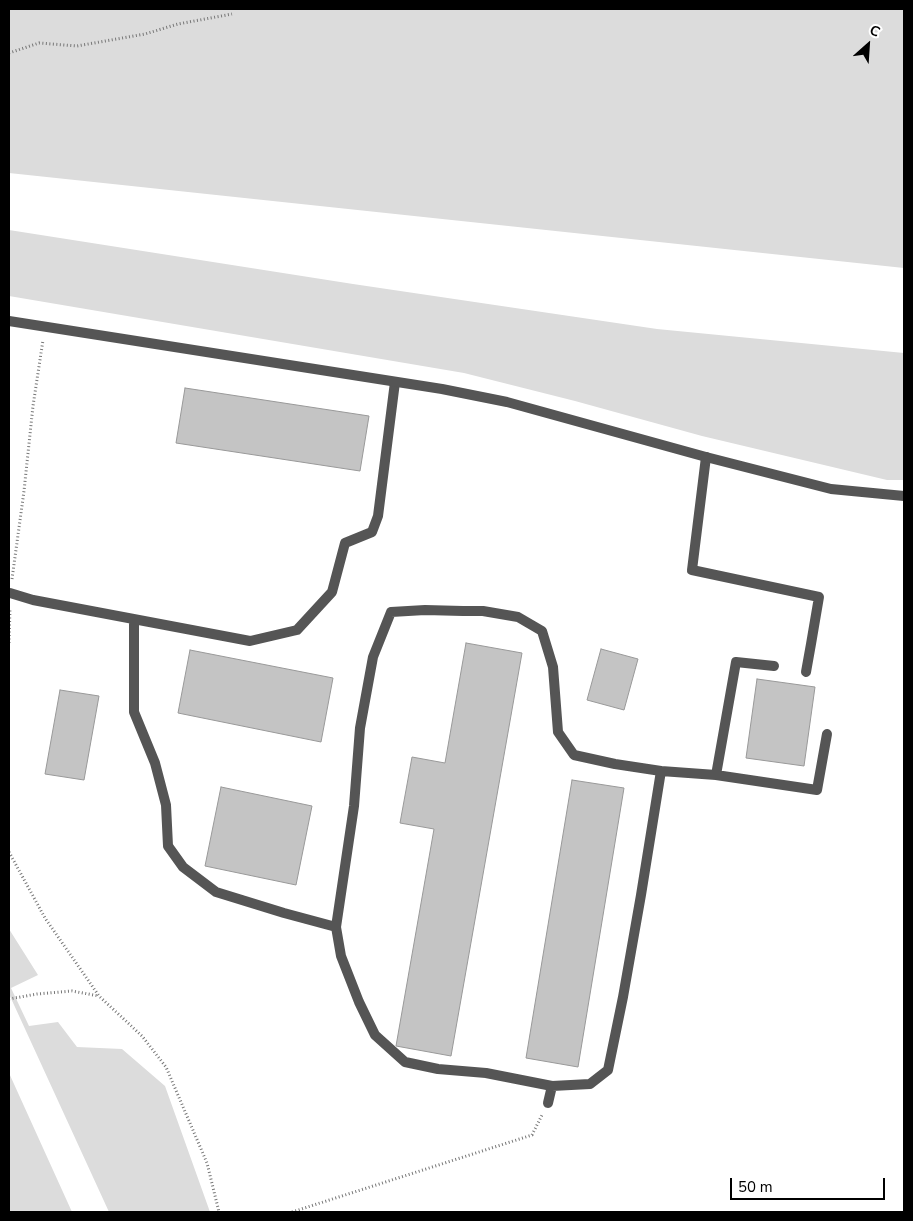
<!DOCTYPE html>
<html>
<head>
<meta charset="utf-8">
<style>
  body { margin:0 }
  #map { position:relative; width:913px; height:1221px; overflow:hidden; background:#fff; font-family:"Nunito Sans",sans-serif }
  canvas { display:block }
  .frame { position:absolute; inset:0; border:10px solid #000; pointer-events:none }
  .north { position:absolute; left:843px; top:20px; width:50px; height:50px; -webkit-text-stroke:4px #fff; paint-order:stroke; rotate:26deg; font-size:14px; font-weight:700; line-height:20px; text-align:center; color:#000 }
  .north::after { content:''; display:block; margin:auto; width:18px; height:22px; background:#000; clip-path:polygon(50% 0,100% 100%,50% 72%,0 100%) }
  .scale { position:absolute; left:730px; top:1178px; width:155px; height:22px; box-sizing:border-box; border:2px solid #000; border-top:0; padding-left:6px; font-size:15px; line-height:18px; white-space:nowrap; color:#000; -webkit-text-stroke:4px #fff; paint-order:stroke }
</style>
</head>
<body>
<div id="map">
<canvas width="913" height="1221"></canvas>
<div class="frame"></div>
<div class="north">С</div>
<div class="scale">50 m</div>
</div>
<script>
const c = document.querySelector('canvas').getContext('2d');
c.lineJoin = 'round';
function fillPath(path, color) { c.fillStyle = color; c.fill(path, 'evenodd'); }
const toPath = rows => new Path2D(rows.map(r => 'M' + r).join(''));
function stroke(path, color, width, dash) { c.strokeStyle = color; c.lineWidth = width; c.lineCap = dash ? 'butt' : 'round'; c.setLineDash(dash || []); c.stroke(path); }
fillPath(toPath([
  [9,9,904,9,904,268,9,173],
  [9,230,353,284,657,329,904,353,904,480,887,480,702,436,575,401,464,373,9,296],
  [9,929,38,975,11,988,29,1026,58,1022,77,1047,122,1049,165,1086,210,1212,109,1212,9,994],
  [9,1073,72,1212,9,1212]
]), '#dcdcdc');
const building = toPath([
  [185,388,369,416,360,471,176,443,185,388],
  [466,643,522,653,451,1056,396,1046,434,829,400,823,412,757,445,763,466,643],
  [601,649,638,659,624,710,587,700,601,649],
  [190,650,333,678,321,742,178,713,190,650],
  [757,679,815,687,804,766,746,758,757,679],
  [60,690,99,696,84,780,45,774,60,690],
  [572,780,624,788,578,1067,526,1058,572,780],
  [221,787,312,806,296,885,205,866,221,787]
]);
fillPath(building, '#c4c4c4');
stroke(building, '#999', 1);
stroke(toPath([
  [9,53,39,43,77,46,145,34,178,24,232,14],
  [12,579,24,491,33,406,43,340],
  [9,643,10,608],
  [9,852,45,918,99,996,142,1036,166,1067,207,1163,219,1212],
  [9,999,37,994,72,991,99,996],
  [292,1212,532,1135,542,1115]
]), '#777', 3, [1, 2.5]);
stroke(toPath([
  [706,457,692,570,819,597,811,644,806,672],
  [10,593,33,600,250,641,297,630,332,592,345,543,372,532,378,516,395,382],
  [134,620,134,712,155,763,166,805,168,846,183,867,216,892,284,913,336,927,341,956,359,1002,375,1035,405,1062,438,1069,486,1073,552,1086],
  [716,775,817,790,827,734],
  [336,927,354,806,360,728,373,657,391,612,425,610,463,611,483,611,518,617,542,631,553,667,558,732,574,755,615,764,661,771],
  [548,1103,552,1086,590,1084,608,1070,623,997,641,895,661,771,716,775,736,662,774,666]
]), '#555', 10);
stroke(toPath([
  [9,321,442,389,507,402,706,457,831,489,904,496]
]), '#555', 10);
</script>
</body>
</html>
